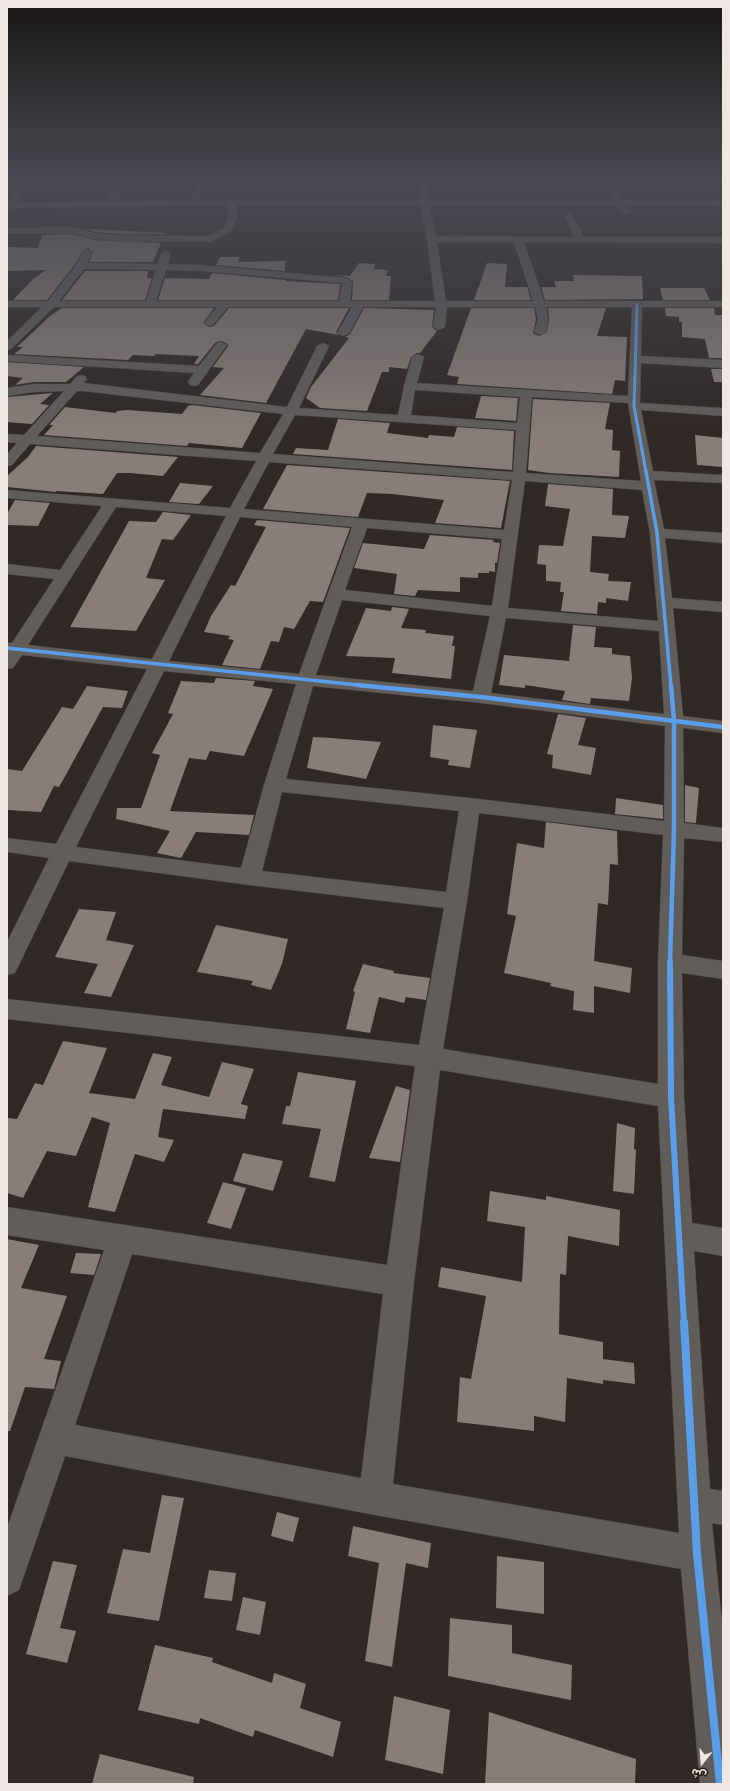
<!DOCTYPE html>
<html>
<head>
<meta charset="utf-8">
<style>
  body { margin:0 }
  #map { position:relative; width:730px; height:1791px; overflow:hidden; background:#302926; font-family:Inter,"Noto Sans Arabic",sans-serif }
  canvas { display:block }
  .frame { position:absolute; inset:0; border:8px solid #eee6e3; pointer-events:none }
  .north { position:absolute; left:682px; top:1743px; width:40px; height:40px; -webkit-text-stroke:3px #291e1a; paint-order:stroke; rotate:197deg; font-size:11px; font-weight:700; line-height:16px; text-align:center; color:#eee6e3 }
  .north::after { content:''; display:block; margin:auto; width:14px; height:18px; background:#eee6e3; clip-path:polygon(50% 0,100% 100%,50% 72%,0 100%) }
</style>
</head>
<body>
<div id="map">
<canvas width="730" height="1791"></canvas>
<div class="frame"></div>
<div class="north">ش</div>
</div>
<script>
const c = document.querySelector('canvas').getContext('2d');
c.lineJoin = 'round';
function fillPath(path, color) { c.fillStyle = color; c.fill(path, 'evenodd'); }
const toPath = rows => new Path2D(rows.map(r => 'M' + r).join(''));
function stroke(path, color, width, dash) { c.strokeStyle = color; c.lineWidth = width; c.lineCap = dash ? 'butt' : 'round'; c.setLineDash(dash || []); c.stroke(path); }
fillPath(toPath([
  [86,229,148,232,166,233,166,234,120,234,95,232],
  [73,234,94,240,161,243,153,262,89,262,93,252,88,248,84,249,75,264,47,300,13,300,33,279,46,270,7,271,8,267,7,267,7,247,38,248,42,235],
  [220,257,240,257,238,262,285,261,285,271,216,265],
  [359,263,375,264,374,269,388,270,386,276,391,276,389,300,352,300,353,281,346,277,334,275,350,276],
  [487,263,507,264,505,287,527,287,531,300,474,300],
  [85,271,148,271,147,278,152,278,145,300,62,300],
  [212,273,286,280,286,281,340,284,338,300,158,300,165,278,209,279],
  [573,275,642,276,643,299,545,300,541,287,556,287,554,281,574,281],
  [660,288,704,288,710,300,663,300],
  [62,308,214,308,203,323,209,327,214,326,229,308,349,308,336,332,339,335,306,329,266,403,200,395,224,368,213,367,228,346,228,344,222,341,216,342,198,364,194,364,199,356,156,354,154,356,133,355,128,360,14,354,23,347,17,347,50,316],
  [364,308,434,310,432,327,437,331,420,353,417,353,411,357,407,369,389,367,389,372,382,372,367,411,320,408,306,398,311,387,349,338,345,337,350,334],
  [471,308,534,308,536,319,533,333,539,336,547,332,549,319,548,308,606,308,597,336,627,337,625,381,615,380,612,394,457,384,459,377,447,375],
  [665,308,714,308,715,315,723,315,723,358,709,358,705,339,682,337,682,322,679,322,679,317,666,316],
  [7,362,84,367,66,382,34,382,15,385,23,378,7,376],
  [711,369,723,369,723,382,714,382],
  [53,393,40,404,49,405,32,424,7,422,7,397],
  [481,396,518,398,516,421,475,418],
  [533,399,610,403,605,429,613,430,612,450,620,451,619,477,549,473,528,470],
  [192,405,261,413,242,448,189,443,187,446,44,435,53,425,49,425,65,407,116,413,117,411,127,410,182,414,188,406],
  [338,419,390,423,387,433,428,438,429,435,454,437,457,427,514,431,512,470,293,454,296,448,328,450],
  [695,435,723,438,723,467,697,465],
  [36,446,178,457,163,476,130,473,117,473,103,494,56,491,56,492,7,487,7,476,28,457],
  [287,465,510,481,501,528,435,523,444,500,392,494,367,493,358,517,263,509],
  [180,483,213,486,199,504,169,502],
  [548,484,613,489,612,515,629,516,625,538,592,536,590,572,609,574,608,581,631,582,628,601,606,598,606,603,598,602,597,614,561,611,564,592,560,592,561,582,546,581,546,565,537,564,539,545,563,546,570,509,545,506],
  [15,500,50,503,38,526,7,525,7,514],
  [163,512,191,515,173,540,162,539,146,578,165,580,136,631,70,627,129,521,156,522],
  [257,520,350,528,323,602,310,601,294,629,284,627,279,642,271,641,260,669,222,665,234,640,228,639,230,636,204,632,211,616,231,585,235,586,266,527,254,525],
  [430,535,494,540,493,542,500,543,497,563,495,563,495,572,489,571,489,573,478,573,478,578,460,577,460,592,418,590,415,596,394,594,397,574,354,568,363,543,424,549],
  [392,607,409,609,401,628,426,630,425,633,454,636,452,646,455,646,451,679,392,673,395,658,346,656,366,608,391,611],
  [573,625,596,627,594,647,612,648,612,654,630,656,632,678,629,701,591,698,590,704,562,700,565,691,525,685,525,688,499,685,504,655,569,661],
  [216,678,255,681,253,686,273,689,244,756,210,751,206,760,189,758,170,811,254,815,249,835,196,832,181,858,157,853,170,831,116,819,117,808,141,808,160,755,152,753,173,714,168,713,181,681,214,683],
  [87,686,128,691,122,708,103,707,63,780,59,787,54,786,41,812,7,810,7,769,22,771,62,707,73,709],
  [558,714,586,718,578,745,596,748,591,775,552,768,553,755,547,754],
  [433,725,477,730,470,768,448,765,449,760,430,757],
  [313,737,331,738,381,742,366,779,307,768],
  [685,785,699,788,696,823,685,822],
  [616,798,663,805,663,819,615,814],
  [546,822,617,831,618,865,610,864,608,905,598,903,594,961,632,968,630,993,594,986,594,1013,573,1010,574,991,550,986,551,983,504,973,516,916,507,914,517,843,544,848],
  [79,909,116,912,106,940,134,945,111,997,84,993,98,964,55,957],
  [216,925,288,939,282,964,271,990,251,985,253,981,197,972],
  [363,964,394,971,393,973,430,978,426,1000,406,997,404,1003,379,997,370,1033,346,1029,355,992,353,991],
  [63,1041,107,1048,89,1093,135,1099,153,1053,172,1057,161,1085,209,1097,222,1062,254,1069,241,1104,248,1106,245,1119,163,1109,158,1137,174,1140,164,1162,135,1154,115,1212,88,1207,110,1123,92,1117,76,1156,47,1151,23,1198,7,1193,7,1118,17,1119,35,1083,43,1085],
  [298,1072,356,1081,335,1182,309,1177,321,1129,282,1124,286,1106,290,1106],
  [396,1086,410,1090,400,1162,369,1158],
  [617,1123,635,1128,634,1149,636,1150,634,1194,613,1191],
  [243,1153,283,1161,273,1191,233,1181],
  [223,1182,246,1188,231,1229,207,1223],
  [490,1191,546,1200,546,1196,620,1210,619,1246,568,1236,566,1275,560,1274,559,1334,603,1342,603,1359,634,1363,635,1384,603,1380,603,1384,567,1378,565,1422,534,1416,534,1431,457,1422,460,1377,471,1379,486,1296,438,1287,441,1267,522,1282,525,1227,487,1221],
  [7,1239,39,1245,21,1288,67,1296,44,1359,61,1361,54,1389,25,1387,10,1431,7,1431],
  [76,1253,101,1254,94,1275,70,1273],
  [162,1495,184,1498,159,1621,107,1613,123,1549,150,1553],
  [277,1512,299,1518,293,1542,271,1536],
  [353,1526,431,1543,428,1568,406,1563,392,1667,365,1661,379,1563,348,1556],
  [497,1556,544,1562,544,1614,496,1608],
  [53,1561,77,1565,60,1628,76,1631,67,1663,26,1654],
  [209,1570,236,1573,232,1601,204,1598],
  [243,1597,266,1602,260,1635,236,1630],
  [450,1618,512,1625,512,1653,572,1665,571,1700,448,1676],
  [155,1645,213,1658,212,1662,272,1683,274,1673,306,1684,300,1708,341,1722,333,1757,255,1730,253,1737,200,1718,199,1724,138,1710],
  [394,1696,450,1710,443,1774,385,1760],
  [489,1712,636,1759,635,1784,485,1784],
  [100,1754,194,1777,193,1784,92,1784]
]), '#887d78');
const minor = toPath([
  [25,181,33,181,16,203,108,201,121,181,129,181,117,201,190,200,199,181,207,181,199,200,420,200,419,181,427,181,428,200,612,200,602,181,610,181,621,200,723,200,723,206,625,205,630,212,626,215,623,214,615,205,429,205,436,236,574,237,565,216,569,213,573,216,584,237,723,237,723,243,524,242,544,301,723,301,723,307,642,307,641,356,723,360,723,368,641,363,640,403,723,408,723,416,641,410,653,471,723,475,723,483,654,480,664,529,723,533,723,543,665,538,672,598,723,602,723,612,673,608,683,716,723,721,723,733,683,728,684,823,723,828,723,842,684,838,682,955,723,961,723,979,682,973,684,1097,692,1223,723,1228,723,1256,694,1251,710,1489,723,1491,723,1525,712,1523,723,1633,723,1784,700,1784,681,1569,375,1515,65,1456,19,1590,7,1596,7,1528,104,1250,7,1235,7,1207,387,1265,415,1066,7,1019,7,999,419,1045,444,908,249,885,69,861,15,973,7,975,7,942,49,858,7,852,7,838,56,844,147,669,22,655,13,668,7,669,7,643,12,643,54,579,7,574,7,564,60,570,102,506,7,498,7,490,230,508,256,461,30,444,12,465,7,466,7,454,17,443,7,442,7,434,24,435,64,391,34,392,7,396,7,388,34,384,70,384,77,376,81,375,85,376,87,379,84,383,287,407,317,346,323,343,329,346,299,408,398,415,404,386,412,357,418,354,424,357,417,383,628,396,632,307,546,307,548,319,546,332,540,335,534,332,538,319,535,307,447,307,445,327,439,330,433,327,436,307,363,307,349,333,343,336,337,333,352,307,228,307,213,325,209,326,204,323,217,307,54,307,11,349,7,350,7,341,42,307,7,307,7,301,48,301,76,265,84,250,87,249,92,252,87,263,158,264,161,254,166,251,171,254,168,264,201,265,346,278,352,282,350,301,435,301,427,239,420,205,236,205,237,216,232,230,211,242,120,241,94,239,73,233,7,234,7,228,73,227,95,233,120,235,209,236,223,228,229,216,227,205,32,208,12,208,7,212,7,203,25,181],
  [437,242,514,242,533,301,446,301,437,242],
  [84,269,156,270,146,301,59,301,84,269],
  [166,270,201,271,342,283,339,301,156,301,166,270],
  [415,390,520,397,517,423,411,415,415,390],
  [77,391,83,391,283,414,260,453,37,436,77,391],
  [532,397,628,403,641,481,526,473,532,397],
  [295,415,516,430,513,472,273,454,295,415],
  [269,462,512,480,504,530,244,509,269,462],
  [525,481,642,490,650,533,658,621,508,608,525,481],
  [116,507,226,516,152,659,28,645,116,507],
  [240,517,352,527,299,674,169,661,240,517],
  [367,528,502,539,492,606,345,590,367,528],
  [342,600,490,616,473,691,316,675,342,600],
  [506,618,659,631,664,714,491,693,506,618],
  [164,671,296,684,264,785,241,868,76,847,164,671],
  [313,686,481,703,665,726,664,821,470,798,286,779,313,686],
  [282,792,459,811,446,892,262,871,282,792],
  [479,813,663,835,658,962,658,1084,443,1049,467,901,479,813],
  [440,1070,658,1106,679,1533,393,1484,414,1282,440,1070],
  [132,1254,383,1294,361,1478,75,1425,132,1254],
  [221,342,227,345,198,385,194,386,190,385,188,382,194,373,7,361,7,355,199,366,217,343,221,342]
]);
stroke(minor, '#4a4442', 1);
fillPath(minor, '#615d5b');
stroke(toPath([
  [637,308,637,304]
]), '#5a9eea', 2);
stroke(toPath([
  [637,307,634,406,646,472]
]), '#5a9eea', 3);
stroke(toPath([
  [646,471,657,533,671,686],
  [7,648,367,686]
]), '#5a9eea', 3.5);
stroke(toPath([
  [357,685,481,697,723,727],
  [670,963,674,828,674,721,671,685]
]), '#5a9eea', 4.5);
stroke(toPath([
  [670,962,671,1097,684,1323]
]), '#5a9eea', 6);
stroke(toPath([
  [684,1322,697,1554,720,1784]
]), '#5a9eea', 8);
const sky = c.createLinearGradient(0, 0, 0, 432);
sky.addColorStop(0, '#1a1715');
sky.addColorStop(0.42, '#484952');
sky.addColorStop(1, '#48495200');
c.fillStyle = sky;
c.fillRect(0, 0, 730, 432);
</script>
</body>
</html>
